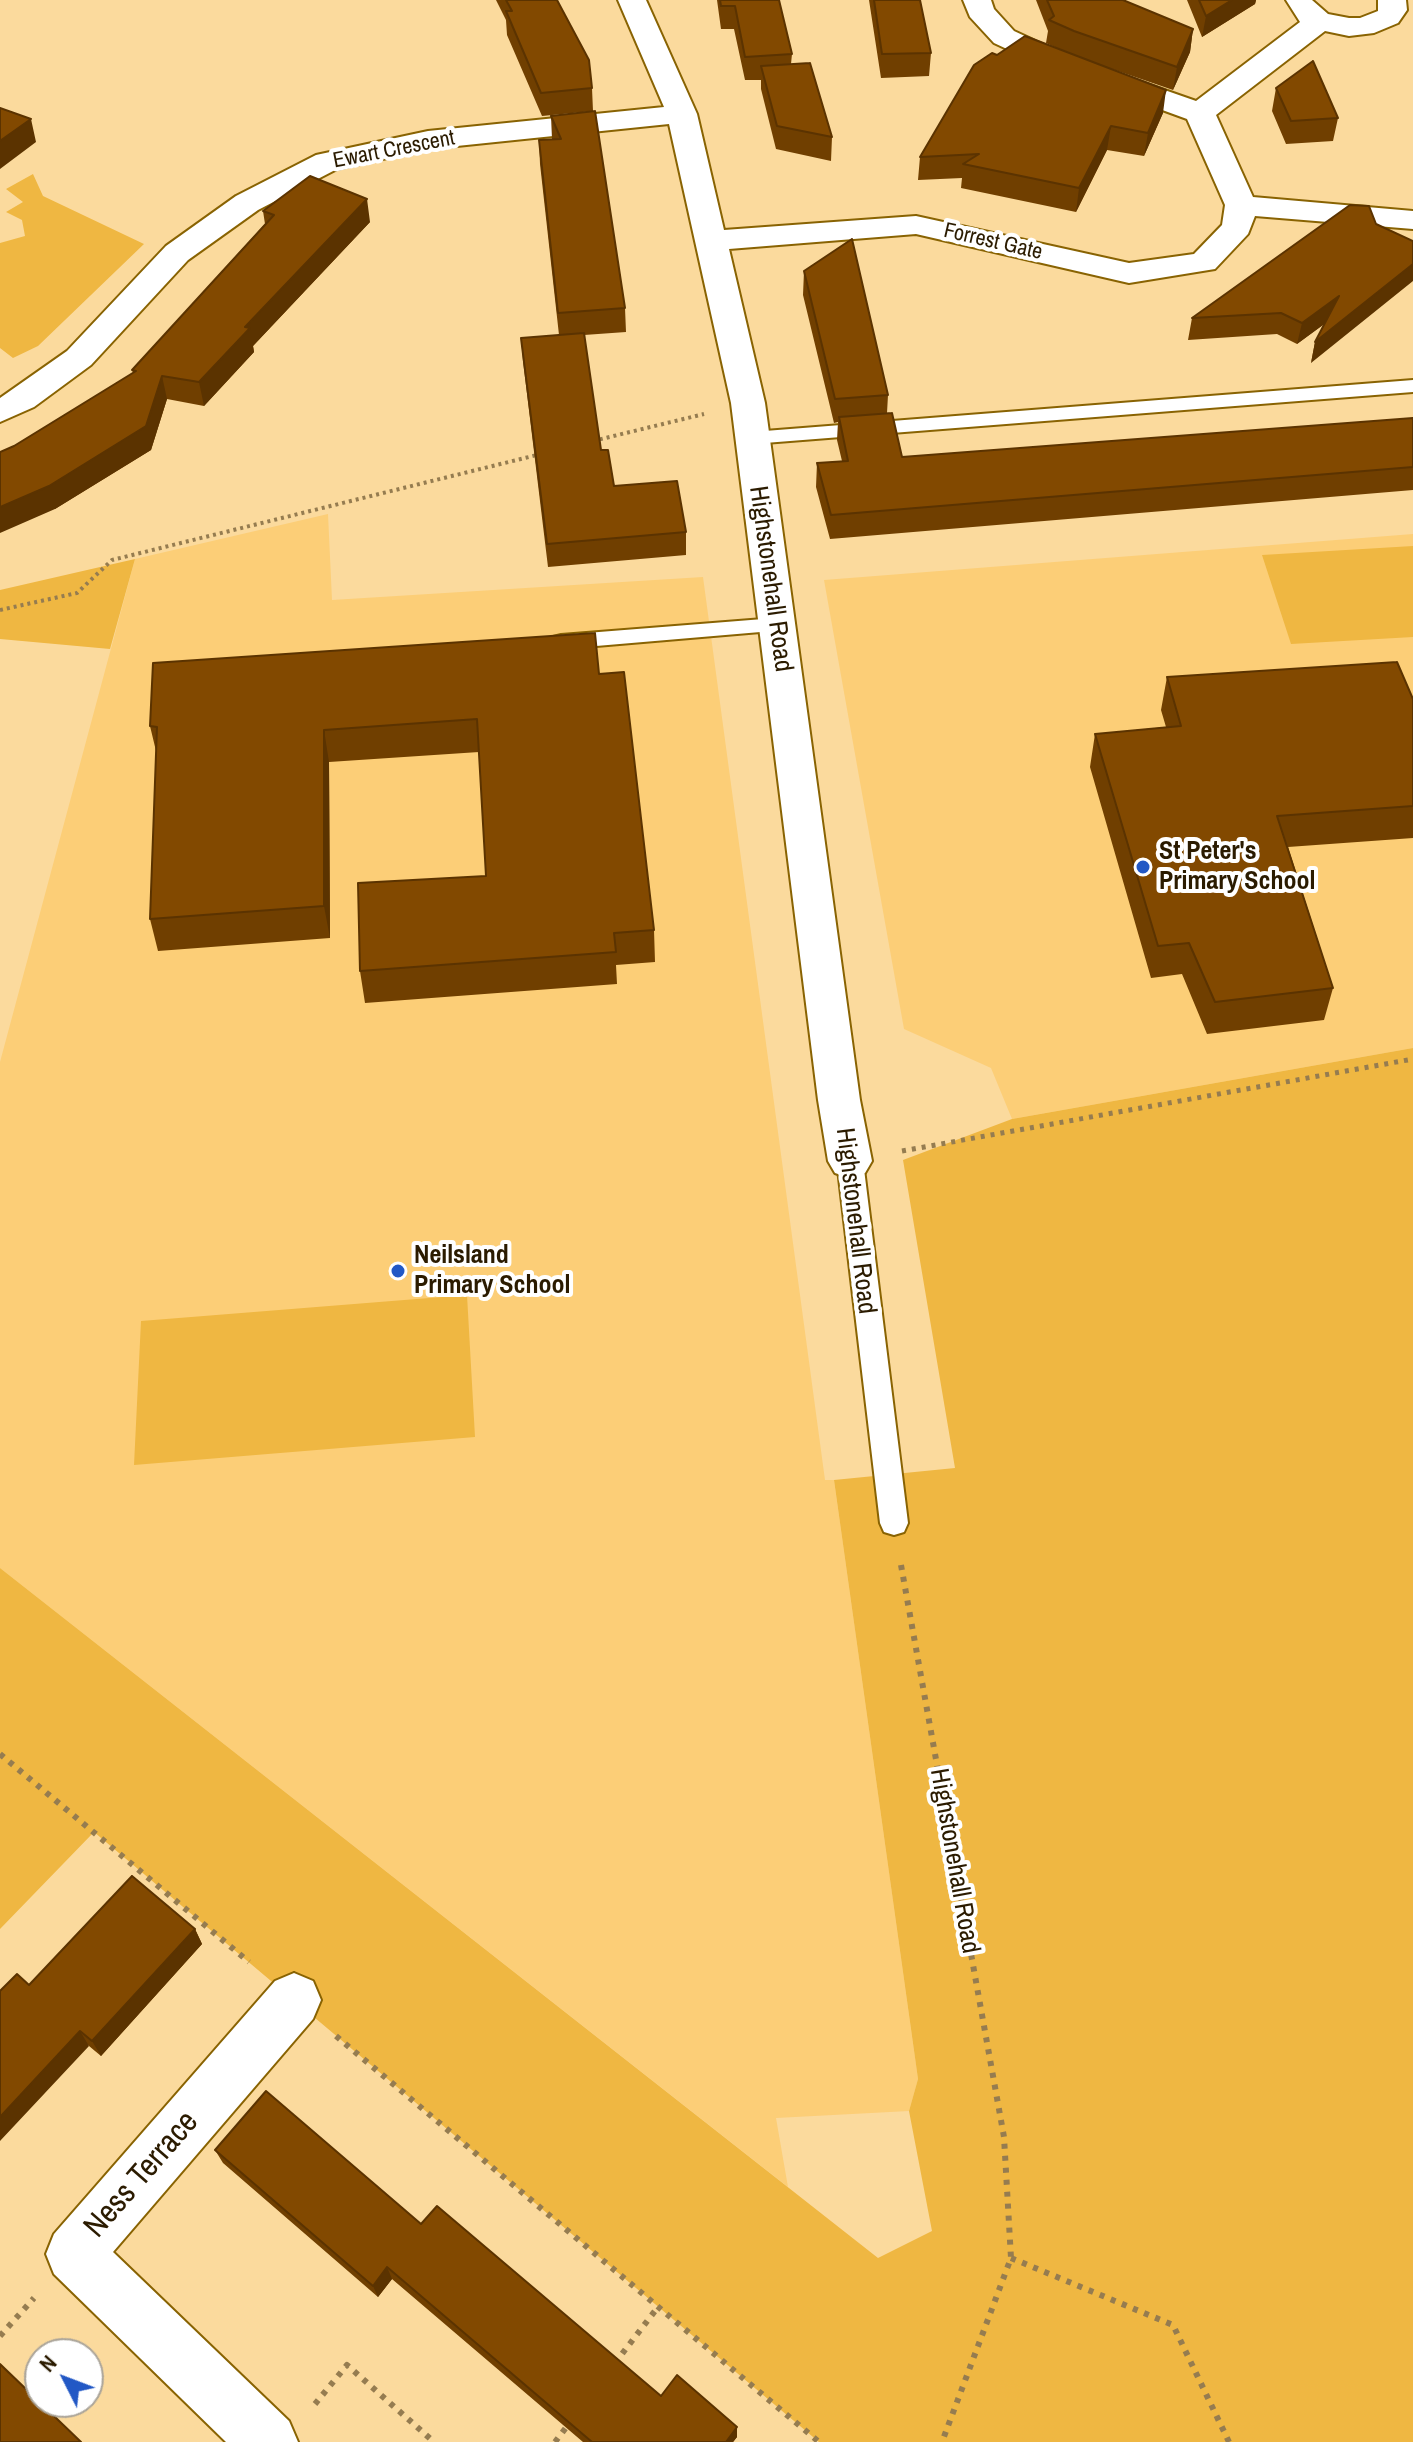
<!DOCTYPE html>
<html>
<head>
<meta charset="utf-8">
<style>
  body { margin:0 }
  #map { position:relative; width:1413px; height:2442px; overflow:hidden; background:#fbda9d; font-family:"Archivo Narrow",sans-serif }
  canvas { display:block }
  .north { position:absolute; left:24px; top:2338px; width:80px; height:80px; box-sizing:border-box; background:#fff; border:2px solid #aaa499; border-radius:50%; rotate:312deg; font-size:22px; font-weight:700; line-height:32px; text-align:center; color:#2b1b00 }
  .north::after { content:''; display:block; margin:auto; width:28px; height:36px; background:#2258c5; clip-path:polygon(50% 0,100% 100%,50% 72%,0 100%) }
</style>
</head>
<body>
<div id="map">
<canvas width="1413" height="2442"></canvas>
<div class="north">N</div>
</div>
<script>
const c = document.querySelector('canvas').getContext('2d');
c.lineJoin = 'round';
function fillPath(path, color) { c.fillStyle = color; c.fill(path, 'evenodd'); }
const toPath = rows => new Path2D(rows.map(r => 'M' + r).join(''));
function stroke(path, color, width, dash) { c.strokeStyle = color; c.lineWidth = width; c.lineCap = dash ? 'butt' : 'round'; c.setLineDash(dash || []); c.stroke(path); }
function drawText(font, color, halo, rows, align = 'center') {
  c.font = font + ' "Archivo Narrow",sans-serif'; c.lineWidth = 8; c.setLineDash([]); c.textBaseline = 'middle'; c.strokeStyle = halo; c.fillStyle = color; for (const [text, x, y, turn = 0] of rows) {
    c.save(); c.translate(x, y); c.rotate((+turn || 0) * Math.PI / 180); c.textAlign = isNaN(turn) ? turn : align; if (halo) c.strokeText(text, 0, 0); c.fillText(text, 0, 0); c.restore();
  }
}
fillPath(toPath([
  [328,514,332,600,703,577,825,1480,834,1480,918,2079,909,2111,776,2118,788,2187,0,1568,0,1062,135,559],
  [1413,534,1413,1048,1012,1119,991,1068,904,1029,824,580]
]), '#fcce77');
fillPath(toPath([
  [33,174,43,196,144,244,38,346,13,358,0,348,0,243,25,236,22,220,6,212,23,202,6,189],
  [1413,546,1413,637,1291,644,1262,555],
  [135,559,110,649,0,639,0,590],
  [1413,1048,1413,2442,819,2442,94,1832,0,1929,0,1568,878,2258,932,2231,909,2111,918,2079,834,1480,955,1468,903,1160,1012,1119],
  [467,1295,475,1437,134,1465,141,1321]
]), '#efb742');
const lane = toPath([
  [1413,380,1413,392,752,444,742,438,752,432,1413,380],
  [776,618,784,620,787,625,784,630,561,649,553,647,550,642,553,637,561,635,776,618],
  [850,1151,859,1154,863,1161,908,1523,904,1532,894,1535,884,1532,880,1523,837,1161,841,1154,850,1151]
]);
const street = toPath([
  [618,0,646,0,697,114,724,230,916,216,1129,263,1194,254,1222,225,1225,205,1187,119,1050,69,994,43,970,17,963,0,991,0,994,9,1014,31,1070,57,1196,101,1300,22,1286,0,1312,0,1328,14,1349,18,1360,18,1378,11,1378,0,1406,0,1407,10,1398,23,1374,33,1349,36,1325,31,1216,115,1253,197,1413,211,1413,229,1255,216,1248,234,1215,269,1129,283,916,234,729,249,765,403,860,1100,872,1161,865,1173,850,1178,835,1173,828,1161,818,1100,731,403,669,124,428,149,337,169,258,210,188,260,91,365,34,407,0,422,0,398,67,351,166,246,236,196,316,155,428,131,664,107,618,0],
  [294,1973,313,1981,321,2000,313,2019,113,2252,289,2421,298,2442,226,2442,54,2274,46,2254,54,2234,275,1981,294,1973]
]);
stroke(lane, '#896302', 4);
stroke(street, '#896302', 4);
stroke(toPath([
  [593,441,704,414],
  [0,610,77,593,112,560,541,454]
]), '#957c50', 4, [3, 4]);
stroke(toPath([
  [902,1151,1413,1059]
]), '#957c50', 5, [4, 6]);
stroke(toPath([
  [901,1565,1004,2137,1011,2258,942,2442],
  [0,1754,249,1962],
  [336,2036,819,2442],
  [1011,2258,1173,2325,1229,2442],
  [0,2336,34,2298],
  [615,2363,658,2307],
  [315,2404,347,2365,434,2442],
  [555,2442,568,2425]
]), '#957c50', 6, [5, 7]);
fillPath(lane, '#fff');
fillPath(street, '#fff');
fillPath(toPath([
  [496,0,557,0,592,88,593,111,542,116,507,35,506,20],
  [717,0,779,0,792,54,791,64,832,137,831,161,776,149,761,89,761,80,745,80,734,29,721,29],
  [869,0,920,0,931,53,929,76,881,78],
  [1036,0,1123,0,1193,29,1190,52,1173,90,1080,58,1163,113,1144,156,1107,150,1076,212,961,188,962,178,918,180,920,157,997,55,1068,53,1046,43,1048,31],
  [1187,0,1256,0,1255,4,1202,37],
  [1276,88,1338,118,1333,141,1286,144,1272,111],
  [595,111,625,308,626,332,584,335,601,450,614,486,686,532,686,555,548,567,523,361,521,338,559,335,540,164,539,140,552,139,551,116],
  [1369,206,1311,363,1315,342,1324,324,1297,344,1277,334,1188,340,1192,318],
  [263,211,370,222,253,346,254,352,204,406,167,399,151,450,55,509,14,446,133,373,132,370,265,224],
  [804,271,888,395,887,413,902,457,1413,418,1413,490,830,539,816,487,817,463,842,461,837,440,838,422,834,423,803,295],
  [599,674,654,930,655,962,616,965,617,984,365,1003,360,971,486,876,479,752,329,762,330,938,158,951,150,919,156,751,150,726],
  [1167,677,1413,699,1413,838,1288,847,1333,988,1324,1020,1207,1034,1182,974,1151,978,1090,767,1095,734,1166,727,1161,710],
  [195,1929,202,1944,101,2056,89,2046,29,1985],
  [215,2150,421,2224,661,2396,737,2427,737,2437,733,2442,583,2442,392,2279,378,2297,223,2163]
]), '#703f00');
fillPath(toPath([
  [1232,0,1256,0,1255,4,1202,37,1206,16],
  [1193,29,1190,52,1173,90,1177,67],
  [1166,90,1163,113,1144,156,1148,133],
  [31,119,36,142,0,169,0,141],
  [1111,126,1107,150,1076,212,1079,188],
  [367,199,370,222,253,346,254,352,204,406,199,382,245,327],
  [1413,264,1413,281,1311,363,1315,342],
  [1339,296,1334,317,1297,344,1302,323],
  [162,376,167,399,151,450,55,509,0,533,0,507],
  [324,730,329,762,330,938,324,906],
  [195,1929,202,1944,101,2056,92,2041],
  [80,2031,89,2046,0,2141,0,2117],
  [387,2267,392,2279,378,2297,373,2286],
  [737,2427,737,2437,733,2442,726,2442]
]), '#5b3300');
const building = toPath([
  [506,0,557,0,589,60,592,88,541,93,506,11,512,11,506,0],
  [720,0,779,0,792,54,745,57,735,6,721,6,720,0],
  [874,0,920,0,931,53,882,54,874,0],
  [1047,0,1123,0,1193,29,1177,67,1074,31,1049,20,1054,16,1047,0],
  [1199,0,1232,0,1206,16,1199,0],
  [1025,36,1166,90,1148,133,1111,126,1079,188,963,164,979,154,920,157,974,65,992,53,997,55,1025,36],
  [1313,61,1338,118,1291,121,1276,88,1313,61],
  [810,63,832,137,777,126,761,66,810,63],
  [0,108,31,119,0,141,0,108],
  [595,111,625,308,558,313,539,140,561,139,551,116,595,111],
  [310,176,367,199,245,327,250,328,199,382,162,376,146,426,49,486,0,507,0,452,14,446,136,371,132,370,274,215,263,211,310,176],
  [1350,205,1369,206,1376,224,1413,241,1413,264,1315,342,1339,296,1302,323,1281,313,1192,318,1350,205],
  [852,239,888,395,835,399,804,271,852,239],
  [584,333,601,450,608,450,614,486,677,481,686,532,547,544,521,338,584,333],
  [892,413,902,457,1413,418,1413,467,831,515,817,463,848,461,839,417,892,413],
  [595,633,599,674,624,672,654,930,614,933,616,952,360,971,358,883,486,876,477,719,324,730,324,906,150,919,157,727,150,726,153,663,595,633],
  [1397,662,1413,699,1413,806,1277,816,1333,988,1215,1002,1189,943,1158,946,1095,734,1181,726,1167,677,1397,662],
  [132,1876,195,1929,92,2041,80,2031,0,2117,0,1991,17,1974,29,1985,132,1876],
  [266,2091,421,2224,437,2206,661,2396,677,2375,737,2427,726,2442,592,2442,387,2267,373,2286,215,2150,266,2091],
  [0,2364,81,2442,0,2442,0,2364]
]);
fillPath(building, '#824900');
stroke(building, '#5b3300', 2);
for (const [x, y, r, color] of [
  [1143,867,8,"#2258c5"],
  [398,1271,8,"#2258c5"]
]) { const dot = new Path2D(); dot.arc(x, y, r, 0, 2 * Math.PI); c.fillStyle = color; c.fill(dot); stroke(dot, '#fff', 3); }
drawText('22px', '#2b1b00', '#fff', [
  ["Ewart Crescent",394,150,-11],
  ["Forrest Gate",993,242,13]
]);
drawText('26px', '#2b1b00', '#fff', [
  ["Highstonehall Road",770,579,82],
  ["Highstonehall Road",855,1221,83],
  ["Highstonehall Road",954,1861,80]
]);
drawText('bold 26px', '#2b1b00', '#fff', [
  ["St Peter's",1159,852],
  ["Primary School",1159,882],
  ["Neilsland",414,1256],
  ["Primary School",414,1286]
], 'left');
drawText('32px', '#2b1b00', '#fff', [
  ["Ness Terrace",142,2175,-49]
]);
</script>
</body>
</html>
